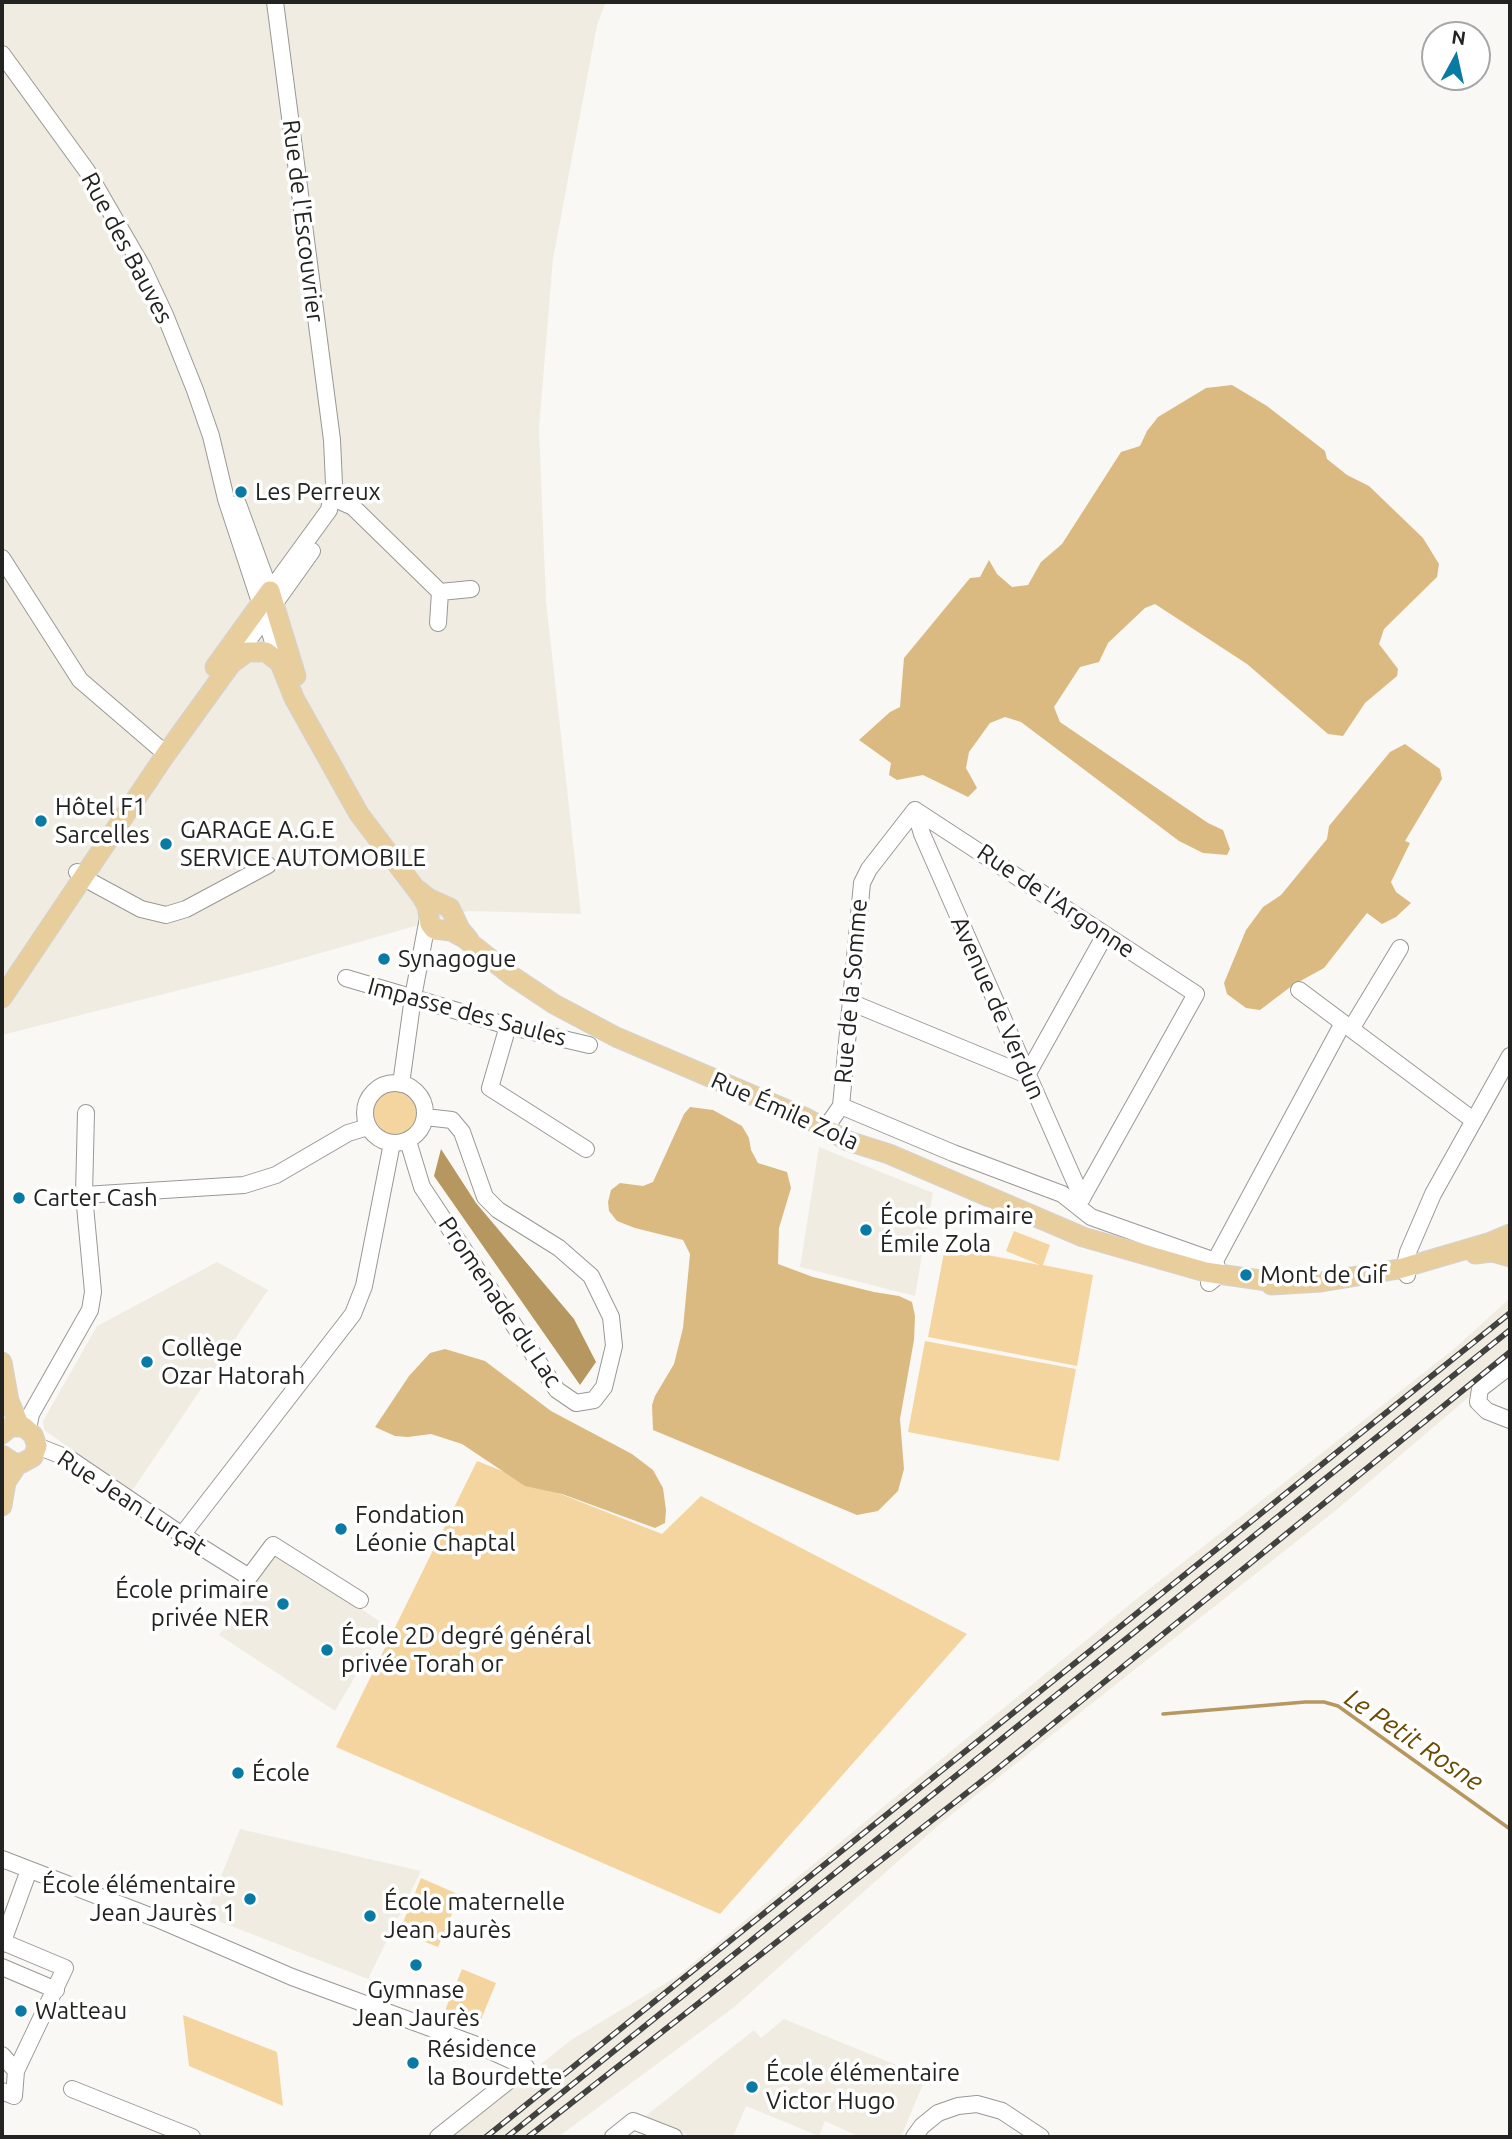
<!DOCTYPE html>
<html>
<head>
<meta charset="utf-8">
<style>
  body { margin:0 }
  #map { position:relative; width:1512px; height:2139px; overflow:hidden; background:#faf8f5; font-family:Ubuntu,sans-serif }
  canvas { display:block }
  .frame { position:absolute; inset:0; border:4px solid #232322; pointer-events:none }
  .north { position:absolute; left:1421px; top:21px; width:70px; height:70px; box-sizing:border-box; background:#fff; border:2px solid #a7a7a7; border-radius:50%; rotate:8deg; font-size:19px; font-weight:700; line-height:28px; text-align:center; color:#232322 }
  .north::after { content:''; display:block; margin:auto; width:24px; height:32px; background:#087aa3; clip-path:polygon(50% 0,100% 100%,50% 72%,0 100%) }
</style>
</head>
<body>
<div id="map">
<canvas width="1512" height="2139"></canvas>
<div class="frame"></div>
<div class="north">N</div>
</div>
<script>
const c = document.querySelector('canvas').getContext('2d');
c.lineJoin = 'round';
function fillPath(path, color) { c.fillStyle = color; c.fill(path, 'evenodd'); }
const toPath = rows => new Path2D(rows.map(r => 'M' + r).join(''));
function stroke(path, color, width, dash) { c.strokeStyle = color; c.lineWidth = width; c.lineCap = dash ? 'butt' : 'round'; c.setLineDash(dash || []); c.stroke(path); }
function drawText(font, color, halo, rows, align = 'center') {
  c.font = font + ' Ubuntu,sans-serif'; c.lineWidth = 7; c.setLineDash([]); c.textBaseline = 'middle'; c.strokeStyle = halo; c.fillStyle = color; for (const [text, x, y, turn = 0] of rows) {
    c.save(); c.translate(x, y); c.rotate((+turn || 0) * Math.PI / 180); c.textAlign = isNaN(turn) ? turn : align; if (halo) c.strokeText(text, 0, 0); c.fillText(text, 0, 0); c.restore();
  }
}
fillPath(toPath([
  [2,2,606,2,597,25,553,259,539,428,546,601,581,914,468,911,275,966,2,1035],
  [819,1147,933,1193,915,1296,800,1267],
  [217,1262,268,1290,132,1491,44,1430,43,1421,97,1326],
  [1510,1298,1510,1362,1335,1511,941,1823,733,2008,558,2137,450,2137,571,2040,676,1977,1134,1601,1455,1348],
  [277,1552,385,1625,335,1711,219,1635],
  [240,1829,421,1871,368,1979,205,1916],
  [784,2019,926,2077,901,2137,860,2137,825,2121,819,2136,746,2106,733,2137,693,2137,643,2118,754,2030,761,2038]
]), '#f1ece2');
fillPath(toPath([
  '369 1113a25 25 0 1 1 50 0a25 25 0 1 1-50 0Z',
  [1014,1231,1050,1245,1043,1265,1093,1275,1077,1366,928,1337,945,1247,1040,1265,1006,1251],
  [925,1341,1076,1369,1059,1461,908,1432],
  [477,1461,662,1534,701,1496,967,1634,720,1914,336,1747],
  [421,1878,460,1895,438,1947,399,1932],
  [462,1969,496,1983,478,2027,444,2013],
  [183,2015,277,2052,283,2106,189,2066]
]), '#f5d59f');
fillPath(toPath([
  [1232,385,1267,406,1325,451,1327,459,1347,475,1369,486,1423,538,1439,564,1437,577,1384,629,1379,644,1398,669,1397,676,1365,703,1343,736,1328,734,1247,664,1155,604,1145,608,1108,643,1099,662,1080,667,1054,707,1060,722,1208,823,1223,830,1230,849,1227,855,1203,853,1179,841,1021,722,1005,717,990,723,969,752,966,768,977,788,968,797,923,775,897,780,889,775,891,763,859,740,890,712,900,707,904,658,970,578,980,577,989,560,997,574,1012,587,1028,585,1041,562,1062,544,1121,452,1140,446,1147,431,1158,417,1206,388],
  [1405,744,1440,769,1442,779,1405,841,1410,843,1391,882,1396,892,1411,903,1396,917,1382,924,1367,913,1324,968,1293,985,1260,1010,1246,1008,1227,994,1224,983,1246,930,1263,907,1281,895,1327,839,1329,826,1390,752],
  [690,1107,713,1110,742,1126,749,1138,751,1150,758,1163,787,1172,791,1188,779,1228,778,1264,813,1277,874,1292,899,1296,912,1302,915,1316,914,1340,900,1419,904,1469,898,1491,878,1511,857,1515,653,1430,652,1405,655,1396,674,1364,683,1328,690,1254,683,1240,635,1228,617,1221,609,1211,608,1202,611,1190,620,1183,643,1186,653,1182,684,1114],
  [445,1349,485,1361,551,1411,632,1454,653,1470,663,1488,666,1510,665,1523,655,1528,562,1494,525,1486,462,1444,431,1434,408,1437,395,1436,375,1427,409,1376,430,1353]
]), '#daba81');
fillPath(toPath([
  [441,1149,476,1203,574,1319,596,1362,580,1385,434,1176]
]), '#b6975f');
stroke(toPath([
  [1163,1714,1305,1702,1324,1702,1338,1706,1510,1829]
]), '#b6975f', 3.5);
const minor = toPath([
  [2,54,87,171,143,268,165,315,195,390,211,436,226,499,280,663],
  [333,498,353,507,440,592,471,589],
  [238,504,270,591],
  [2,558,80,680,166,754],
  [270,591,329,510,334,484,332,440,275,2],
  [438,623,440,592],
  [235,659,312,551],
  [915,810,1196,994,1082,1198],
  [915,810,922,834,1082,1198,1078,1201],
  [77,872,93,883,141,909,166,915,186,909,268,865],
  [346,978,508,1026,589,1045],
  [1299,990,1473,1120],
  [850,1002,1027,1075,1105,935],
  [508,1026,490,1088,586,1149],
  [1351,1029,1400,948],
  '365 1113a30 30 0 1 1 60 0a30 30 0 1 1-60 0Z',
  [401,1084,413,997,428,918],
  [841,1106,953,1153,1062,1194,1091,1217,1215,1261,1217,1267,1215,1278,1209,1283],
  [825,1129,841,1106,862,883,869,869,915,810],
  [408,1141,422,1187,557,1390,576,1403,594,1400,604,1387,614,1346,611,1317,591,1276,559,1248,498,1210,485,1197,462,1132,452,1120,425,1117],
  [84,1195,244,1185,276,1175,348,1133,368,1127],
  [1215,1261,1343,1023],
  [1407,1275,1405,1265,1408,1252,1433,1194,1510,1056],
  [1510,1366,1480,1389,1478,1402,1487,1411,1510,1420],
  [28,1429,31,1414,90,1310,93,1292,84,1195,86,1113],
  [37,1446,70,1459,182,1535,249,1577,273,1545,360,1600],
  [182,1535,353,1314,364,1286,392,1143],
  [2,1859,155,1918,292,1977,482,2047,526,2067,438,2137],
  [2,1944,29,1870],
  [2,1967,56,1990],
  [2,2055,16,2071],
  [72,2089,192,2137],
  [2,2091,14,2096,16,2071,65,1968,3,1942],
  [613,2137,633,2121,674,2137],
  [914,2137,922,2126,938,2113,958,2106,977,2104,1002,2111,1041,2137]
]);
const major = toPath([
  [270,591,296,676],
  [215,667,270,591],
  [418,890,428,898,450,908,460,929,469,940],
  [2,998,166,754,231,664,247,652,266,652,280,663,294,698,359,814,422,897,427,906,430,924,434,929,451,931,464,938,512,976,554,1004,616,1037,806,1118,848,1141,889,1154,1083,1237,1205,1272,1281,1283],
  [1475,1254,1492,1252,1510,1257],
  [1271,1285,1321,1282,1399,1269,1491,1242,1510,1234],
  [2,1362,9,1401,20,1426],
  [2,1434,10,1427,24,1427,33,1435,37,1446,33,1457,22,1463,14,1463,2,1455],
  [2,1506,6,1482,18,1464]
]);
stroke(minor, '#999895', 18);
stroke(major, '#d3d3d3', 21);
stroke(minor, '#fff', 16);
stroke(major, '#e9ce9d', 19);
const rail = toPath([
  [486,2137,1510,1313],
  [507,2137,1510,1330],
  [528,2137,996,1770,1510,1352]
]);
stroke(rail, '#41413f', 6);
stroke(rail, '#fff', 3.5, [10]);
for (const [x, y, r, color] of [
  [241,492,7,"#087aa3"],
  [41,821,7,"#087aa3"],
  [166,844,7,"#087aa3"],
  [384,959,7,"#087aa3"],
  [19,1198,7,"#087aa3"],
  [866,1230,7,"#087aa3"],
  [1246,1275,7,"#087aa3"],
  [147,1362,7,"#087aa3"],
  [341,1529,7,"#087aa3"],
  [283,1604,7,"#087aa3"],
  [327,1650,7,"#087aa3"],
  [238,1773,7,"#087aa3"],
  [250,1899,7,"#087aa3"],
  [370,1916,7,"#087aa3"],
  [416,1965,7,"#087aa3"],
  [21,2011,7,"#087aa3"],
  [413,2063,7,"#087aa3"],
  [752,2087,7,"#087aa3"]
]) { const dot = new Path2D(); dot.arc(x, y, r, 0, 2 * Math.PI); c.fillStyle = color; c.fill(dot); stroke(dot, '#fff', 2.5); }
drawText('24px', '#232322', '#fff', [
  ["Rue de l'Escouvrier",303,221,83],
  ["Rue des Bauves",127,248,62],
  ["Rue de l'Argonne",1056,901,34],
  ["Rue de la Somme",851,991,-85],
  ["Avenue de Verdun",998,1008,66],
  ["Impasse des Saules",467,1012,15],
  ["Rue Émile Zola",785,1111,24],
  ["Promenade du Lac",500,1302,56],
  ["Rue Jean Lurçat",132,1503,33]
]);
drawText('24px', '#232322', '#fff', [
  ["Les Perreux",255,492],
  ["Hôtel F1",55,807],
  ["Sarcelles",55,835],
  ["GARAGE A.G.E",180,830],
  ["SERVICE AUTOMOBILE",180,858],
  ["Synagogue",398,959],
  ["Carter Cash",33,1198],
  ["École primaire",880,1216],
  ["Émile Zola",880,1244],
  ["Mont de Gif",1260,1275],
  ["Collège",161,1348],
  ["Ozar Hatorah",161,1376],
  ["Fondation",355,1515],
  ["Léonie Chaptal",355,1543],
  ["École primaire",269,1590,"right"],
  ["privée NER",269,1618,"right"],
  ["École 2D degré général",341,1636],
  ["privée Torah or",341,1664],
  ["École",252,1773],
  ["École élémentaire",236,1885,"right"],
  ["Jean Jaurès 1",236,1913,"right"],
  ["École maternelle",384,1902],
  ["Jean Jaurès",384,1930],
  ["Gymnase",416,1990,"center"],
  ["Jean Jaurès",416,2018,"center"],
  ["Watteau",35,2011],
  ["Résidence",427,2049],
  ["la Bourdette",427,2077],
  ["École élémentaire",766,2073],
  ["Victor Hugo",766,2101]
], 'left');
drawText('italic 26px', '#694a00', '#fff', [
  ["Le Petit Rosne",1414,1740,34]
]);
</script>
</body>
</html>
